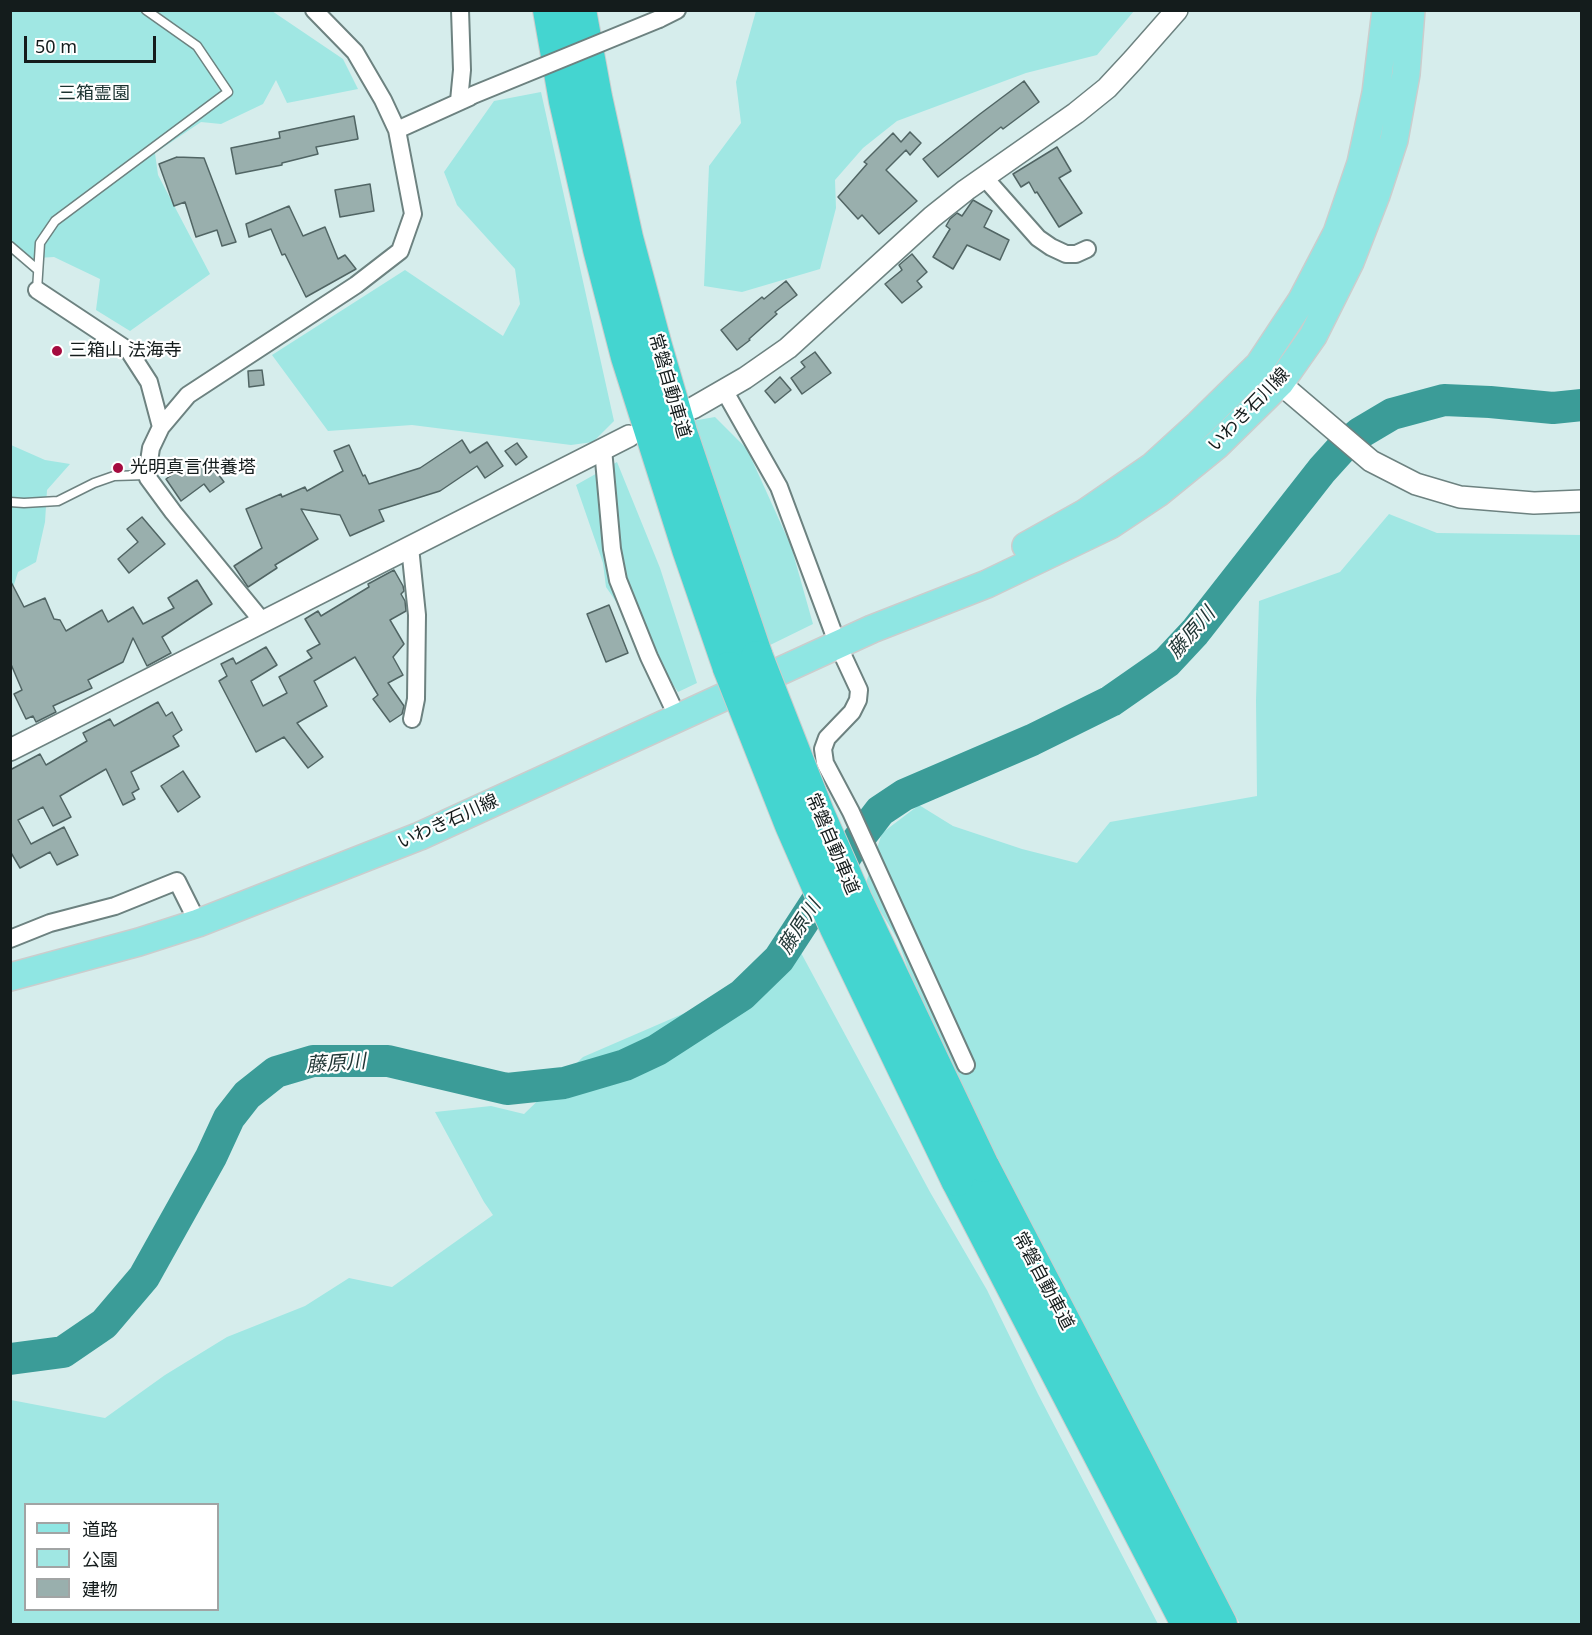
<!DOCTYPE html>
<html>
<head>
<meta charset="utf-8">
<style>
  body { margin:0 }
  #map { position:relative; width:1592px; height:1635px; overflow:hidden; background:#d6edec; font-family:"Noto Sans","Noto Sans JP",sans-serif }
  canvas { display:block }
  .frame { position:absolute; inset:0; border:12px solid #141c1c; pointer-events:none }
  .legend { position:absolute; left:24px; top:1503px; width:195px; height:108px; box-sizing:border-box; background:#fff; border:2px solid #a1a4a4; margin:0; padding:8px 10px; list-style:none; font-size:18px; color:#141c1c }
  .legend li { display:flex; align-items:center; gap:12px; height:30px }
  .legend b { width:30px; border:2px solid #a1a4a4 }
  .scale { position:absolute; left:24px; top:36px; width:132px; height:27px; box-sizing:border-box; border:3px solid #141c1c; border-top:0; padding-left:8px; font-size:18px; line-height:21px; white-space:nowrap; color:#141c1c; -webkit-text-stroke:4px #fff; paint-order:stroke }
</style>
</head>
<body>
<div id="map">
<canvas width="1592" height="1635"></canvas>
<div class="frame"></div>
<ul class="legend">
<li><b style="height:8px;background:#8fe6e3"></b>道路</li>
<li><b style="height:16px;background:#a0e7e3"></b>公園</li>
<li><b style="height:16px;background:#99afad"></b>建物</li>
</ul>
<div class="scale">50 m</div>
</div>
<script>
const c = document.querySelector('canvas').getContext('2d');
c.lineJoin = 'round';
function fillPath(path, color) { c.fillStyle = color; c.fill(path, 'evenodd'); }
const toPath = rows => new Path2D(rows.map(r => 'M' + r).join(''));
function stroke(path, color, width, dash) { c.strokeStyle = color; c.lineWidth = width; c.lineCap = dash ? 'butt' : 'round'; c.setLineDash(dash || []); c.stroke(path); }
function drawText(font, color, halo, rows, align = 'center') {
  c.font = font + ' "Noto Sans","Noto Sans JP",sans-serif'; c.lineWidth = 4.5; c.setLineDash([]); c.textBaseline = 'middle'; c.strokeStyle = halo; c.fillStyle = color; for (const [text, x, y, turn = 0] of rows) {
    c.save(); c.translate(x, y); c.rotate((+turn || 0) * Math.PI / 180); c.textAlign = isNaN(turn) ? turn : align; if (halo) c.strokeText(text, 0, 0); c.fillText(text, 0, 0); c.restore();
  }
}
fillPath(toPath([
  [10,11,272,11,343,59,358,89,287,103,276,80,263,104,221,124,201,122,155,153,158,175,210,274,130,331,96,310,100,279,54,257,20,259,11,251],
  [756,11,756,10,1134,11,1097,55,1026,73,897,121,863,148,835,180,836,208,820,269,742,292,704,286,709,166,741,123,736,82],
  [541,92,614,421,593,442,571,445,412,425,328,431,272,355,405,270,503,336,520,304,515,269,457,205,444,172,494,101],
  [715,417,747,449,791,546,813,624,764,648,692,421],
  [11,445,45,460,70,464,47,490,45,522,36,562,18,572,11,594],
  [617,462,660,568,697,683,678,692,606,587,603,563,576,485],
  [1389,514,1437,533,1581,535,1581,1624,1240,1624,944,1076,898,940,865,886,882,833,919,805,953,826,1022,849,1077,863,1110,822,1257,796,1256,700,1259,601,1340,572],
  [800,951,930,1192,987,1290,1038,1394,1158,1624,11,1624,11,1400,105,1418,165,1375,227,1337,305,1306,349,1278,392,1287,493,1215,484,1202,435,1112,491,1106,524,1114,583,1057,701,1006],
  [26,1504,218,1504,218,1610,26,1610]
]), '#a0e7e3');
stroke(toPath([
  [10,1359,63,1352,104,1324,144,1277,211,1157,229,1118,247,1095,276,1072,313,1061,388,1061,507,1089,564,1083,625,1065,657,1050,742,995,779,959,850,850,880,811,904,795,1032,740,1111,701,1167,662,1195,632,1322,470,1341,449,1360,433,1392,414,1444,400,1490,402,1553,408,1582,405]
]), '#3b9c98', 32);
const building = toPath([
  [1024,81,1039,102,1003,129,1001,127,938,177,923,159,980,114,1024,81],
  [354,116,358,139,316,147,318,154,282,163,282,165,236,174,231,148,280,138,279,132,354,116],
  [910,132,921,143,910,155,906,150,886,170,917,201,879,234,862,215,858,219,838,197,867,164,864,162,893,133,901,142,910,132],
  [1057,147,1071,171,1059,178,1082,213,1059,227,1037,192,1035,193,1029,182,1021,187,1013,174,1057,147],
  [177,157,204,158,236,242,222,246,217,230,196,237,185,202,174,206,159,164,177,157],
  [370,184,374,211,340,217,335,190,370,184],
  [973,200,992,211,984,227,1009,240,1000,260,967,245,953,269,933,257,950,229,946,226,950,219,957,213,962,216,973,200],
  [289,206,303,236,325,227,338,259,345,255,356,269,306,297,285,254,282,255,271,229,249,237,246,224,289,206],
  [912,254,927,272,917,281,922,287,902,303,885,284,902,270,899,265,912,254],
  [786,281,797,295,775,312,777,314,749,339,750,340,737,350,721,330,762,297,764,299,786,281],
  [815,352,831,373,802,394,791,378,805,367,801,362,815,352],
  [262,370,264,385,249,387,248,371,262,370],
  [780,377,791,390,775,403,765,391,780,377],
  [462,440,470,453,487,442,503,466,485,478,477,466,440,491,379,510,384,521,350,536,340,515,301,509,318,539,275,565,277,568,248,587,234,566,262,548,246,509,281,494,282,497,305,487,307,491,343,471,334,451,349,445,363,476,365,475,369,484,420,468,462,440],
  [517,443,527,457,516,465,505,451,517,443],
  [208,460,224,482,210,492,204,484,181,501,166,479,181,468,187,475,208,460],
  [142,517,165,544,129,573,118,559,138,542,127,529,142,517],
  [394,570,403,586,404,591,401,594,405,601,406,611,390,620,404,644,393,657,403,675,388,683,404,706,402,714,390,722,373,699,378,695,355,657,314,681,327,706,297,723,323,757,308,768,284,737,256,752,219,681,227,676,221,664,233,658,236,664,266,647,277,665,251,681,263,706,287,693,279,677,312,658,307,651,320,644,305,619,318,611,321,616,369,587,368,584,394,570],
  [10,580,24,607,45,598,54,619,60,620,66,631,102,610,108,622,133,607,143,624,174,608,168,598,197,580,212,604,162,637,171,653,147,666,133,638,123,662,88,680,92,688,53,706,56,712,36,722,33,716,26,719,14,694,22,690,10,662,10,580],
  [609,605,628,653,606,662,587,614,609,605],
  [158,702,166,716,172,712,182,730,173,736,179,746,131,772,139,789,132,793,135,799,123,805,106,769,60,796,71,817,53,826,43,807,18,820,31,844,64,827,78,855,57,865,50,852,20,868,10,851,10,770,40,754,46,765,87,741,83,733,110,719,114,726,158,702],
  [183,771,200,797,178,812,161,786,183,771]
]);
fillPath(building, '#99afad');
stroke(building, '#516564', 1.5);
const service = toPath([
  [10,246,38,270],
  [37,290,40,243,55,221,228,92,197,46,146,10],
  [10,502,24,503,58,501,94,483,114,476,147,475]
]);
const minor = toPath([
  [659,19,677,10],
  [459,101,462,70,460,10],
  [397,130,470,97],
  [984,177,1038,238,1051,247,1066,254,1076,254,1087,249],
  [37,290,129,351,149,382,161,427],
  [724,390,779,487,838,645,859,690,858,700,852,712,827,738,823,749,825,763,851,812,966,1065],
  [603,449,612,549,618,580,649,657,678,718],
  [410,547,417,615,416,699,412,719],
  [263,622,173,512,148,478,147,475,151,448,161,427,188,395,356,285,400,251,413,214,397,130,383,100,355,52,314,10],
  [10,939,50,923,115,906,177,881,198,923]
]);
const tertiary = toPath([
  [1269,374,1371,461,1416,484,1460,497,1534,503,1582,501],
  [693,408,745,378,788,348,932,217,966,190,1076,113,1107,88,1133,60,1177,10],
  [10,750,629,436]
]);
const primary = toPath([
  [1026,546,1085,513,1153,466,1199,424,1259,365,1302,300,1337,233,1361,163,1376,93,1386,10],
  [10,977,139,942,198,923,420,836,872,629,987,584,1110,525,1158,493,1217,445,1280,383,1313,336,1350,262,1376,195,1394,140,1406,74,1411,10]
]);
const motorway = toPath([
  [549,10,565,101,599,249,627,357,688,549,729,668],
  [580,10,596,97,627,238,656,346,681,432,757,657],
  [983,1166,1137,1461,1221,1624],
  [957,1180,1187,1624]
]);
stroke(service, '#6d8280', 11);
stroke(minor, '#6d8280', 20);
stroke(tertiary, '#6d8280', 24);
stroke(primary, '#cbcdcd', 30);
stroke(motorway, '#cbcdcd', 34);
stroke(service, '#fff', 8);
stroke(minor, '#fff', 16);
stroke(tertiary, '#fff', 21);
stroke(primary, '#8fe6e3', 27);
stroke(motorway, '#44d5d0', 32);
const minorBridge = toPath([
  [473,95,659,19]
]);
const motorwayBridge = toPath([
  [757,657,819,815,856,899,983,1166],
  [729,668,791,825,836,928,957,1180]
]);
stroke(minorBridge, '#6d8280', 20, []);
stroke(motorwayBridge, '#cbcdcd', 34, []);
stroke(minorBridge, '#fff', 16);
stroke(motorwayBridge, '#44d5d0', 32);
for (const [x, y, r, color] of [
  [57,351,6,"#a50b3f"],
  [118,468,6,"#a50b3f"]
]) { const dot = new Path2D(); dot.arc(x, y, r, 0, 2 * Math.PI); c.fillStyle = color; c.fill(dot); stroke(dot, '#fff', 2); }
drawText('18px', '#1b3230', '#fff', [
  ["三箱霊園",94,94]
]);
drawText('18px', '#141c1c', '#fff', [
  ["三箱山 法海寺",69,351],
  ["光明真言供養塔",130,468]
], 'left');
drawText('18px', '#141c1c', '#fff', [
  ["常磐自動車道",669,386,74],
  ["いわき石川線",1249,410,-46],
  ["いわき石川線",448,822,-24],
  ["常磐自動車道",832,844,67],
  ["常磐自動車道",1043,1281,62]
]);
drawText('italic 20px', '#1f3534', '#fff', [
  ["藤原川",1192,633,-49],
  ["藤原川",800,927,-57],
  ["藤原川",336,1064,-4]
]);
</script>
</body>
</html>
